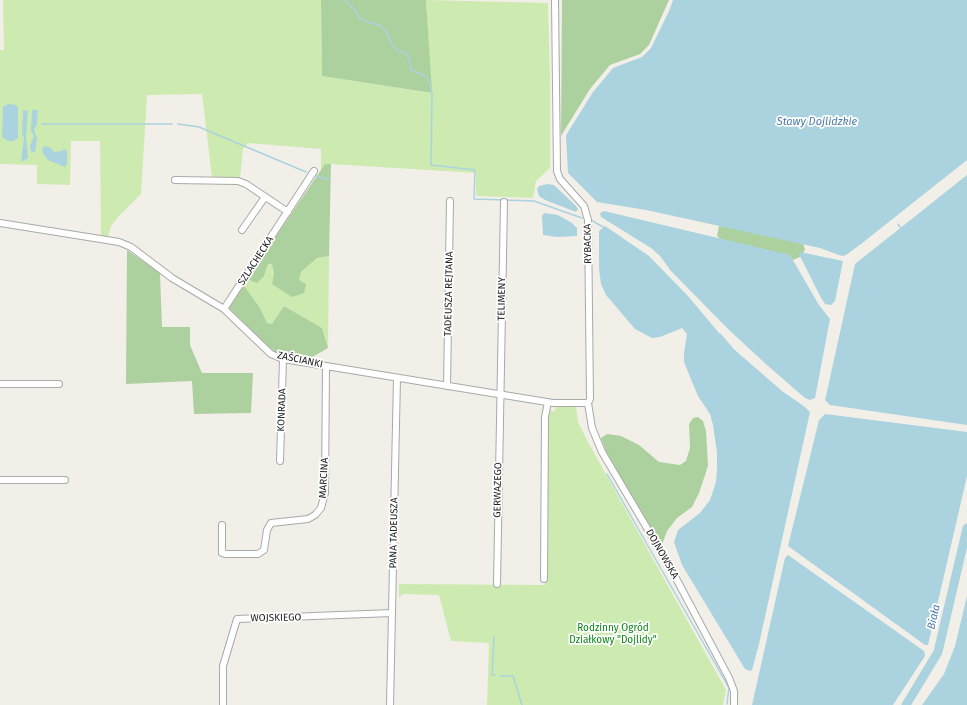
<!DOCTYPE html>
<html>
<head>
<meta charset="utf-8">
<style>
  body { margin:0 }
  canvas { display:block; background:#f2efe9 }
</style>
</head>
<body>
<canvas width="967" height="705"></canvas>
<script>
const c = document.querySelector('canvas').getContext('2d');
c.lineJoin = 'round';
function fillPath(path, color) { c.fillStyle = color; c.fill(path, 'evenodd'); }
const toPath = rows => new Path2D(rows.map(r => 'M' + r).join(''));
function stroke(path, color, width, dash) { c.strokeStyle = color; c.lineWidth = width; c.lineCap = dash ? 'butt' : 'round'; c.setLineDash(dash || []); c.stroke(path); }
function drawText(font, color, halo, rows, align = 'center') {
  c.font = font + ' "Fira Sans",sans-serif'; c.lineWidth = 3.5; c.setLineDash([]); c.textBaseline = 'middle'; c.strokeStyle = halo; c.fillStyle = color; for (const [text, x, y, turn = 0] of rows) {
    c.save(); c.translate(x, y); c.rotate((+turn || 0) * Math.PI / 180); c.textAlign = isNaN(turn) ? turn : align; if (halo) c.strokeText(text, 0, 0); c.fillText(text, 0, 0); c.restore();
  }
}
fillPath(toPath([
  [3,0,321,0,322,76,431,93,426,0,548,3,550,79,550,168,536,181,533,198,476,196,476,173,331,164,321,170,321,149,248,143,243,149,240,178,212,177,202,94,147,95,141,194,118,217,111,226,108,237,101,236,100,141,71,141,70,185,37,184,37,165,0,164,0,50,4,50],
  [329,256,328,348,322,328,284,306,272,324,267,323,260,308,243,284,247,279,264,276,268,263,273,264,274,273,272,284,299,280,301,272,317,258],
  [556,407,576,407,578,422,589,444,726,690,723,705,487,705,489,643,451,641,439,595,403,594,399,598,399,584,545,585,549,411,555,411]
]), '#cdebb0');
fillPath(toPath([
  [321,0,426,0,432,93,322,76],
  [562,0,669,0,649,45,640,54,610,65,590,89,561,136],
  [325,164,331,164,329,256,317,258,301,272,299,280,306,284,304,293,292,297,272,284,274,273,272,264,268,264,264,276,257,283,247,279],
  [722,223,794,240,803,244,805,249,802,256,793,260,727,244,717,236,719,226],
  [127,250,160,273,162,327,190,327,190,345,202,373,253,373,251,413,194,414,192,381,126,384],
  [243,284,260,308,267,323,272,324,284,306,322,328,328,348,309,359,289,356,276,352,268,346,228,307],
  [698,417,703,421,706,431,708,466,699,493,692,507,677,518,667,531,663,542,663,552,606,451,601,438,607,434,621,436,639,445,659,462,680,465,686,461,690,448,689,424,693,418]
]), '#add19e');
fillPath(toPath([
  [673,0,967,0,967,160,861,244,846,255,842,256,820,248,646,210,597,202,568,173,566,136,568,132,593,92,613,68,642,57,651,48,670,9],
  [8,104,16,105,18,108,18,138,13,141,8,141,2,137,3,107],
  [23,110,28,111,26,137,28,158,21,162,24,137,22,134],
  [32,110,38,110,37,124,34,130,37,138,35,153,31,151,30,146,34,136,31,131],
  [46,146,51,148,54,152,62,151,64,149,67,151,67,164,65,167,48,160,43,153,42,148],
  [967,175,967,425,830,405,825,400,826,396,855,264],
  [547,184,554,185,576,206,578,209,576,212,545,200,539,196,537,189,539,186],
  [604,211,790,255,819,305,830,319,815,398,810,400,805,398,768,366,728,329,671,271,660,256,651,248,601,217,600,213],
  [544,213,558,215,572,223,577,228,577,236,557,237,543,235,542,216],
  [605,226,649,256,688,296,729,345,782,391,805,407,810,412,759,644,752,670,750,671,745,669,682,565,674,542,678,530,700,513,710,500,716,482,717,469,717,453,713,425,710,414,698,396,684,362,684,353,687,334,682,328,660,337,652,338,635,329,606,295,601,284,599,269,599,231],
  [800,252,843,261,835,301,831,305,825,304,820,296,799,254],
  [825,414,967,432,967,476,928,645,925,645,788,546,819,420],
  [788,555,924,651,925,656,893,705,752,705,785,558],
  [967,596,967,705,922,705,944,674,955,646]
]), '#aad3df');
stroke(toPath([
  [345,0,355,10,360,19,381,26,388,34,391,43,397,50,407,54,411,70,427,77,429,82,432,93,431,165,475,170,474,199,534,201,582,218],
  [42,124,172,124],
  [178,124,199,127,306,172],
  [316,176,329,180],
  [591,220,603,227],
  [898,224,900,227],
  [720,334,732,348],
  [607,474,729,688,727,704],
  [950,583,955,584],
  [494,637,492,675,495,675],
  [500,676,513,676,522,705]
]), '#aad3df', 1.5);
stroke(toPath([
  [906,705,938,652,967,528]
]), '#aad3df', 9);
const street = toPath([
  [555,0,557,171,560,179,584,206,588,220,590,399,588,403],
  [175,180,238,181,246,184,288,212],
  [0,223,119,242,131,247,172,278,224,309,271,354,283,359,553,403,588,403],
  [242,230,265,197],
  [224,309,314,171],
  [0,384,59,384],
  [447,386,450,201],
  [588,403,592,428,602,452,670,567,729,678,734,691,734,705],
  [280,461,283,359],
  [0,480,65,480],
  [222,525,222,553,226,554,258,554,264,550,267,530,271,523,308,519,315,515,321,508,325,493,326,366],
  [544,579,545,417,548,402],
  [497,584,504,202],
  [223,705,223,666,237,619,392,613],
  [390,705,397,378]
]);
stroke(street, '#a9a9a9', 8);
stroke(street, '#fff', 6);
drawText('10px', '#222', '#fff', [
  ["RYBACKA",588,244,-91],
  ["SZLACHECKA",256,261,-57],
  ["TADEUSZA REJTANA",449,294,-89],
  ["TELIMENY",502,299,-89],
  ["ZAŚCIANKI",300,360,12],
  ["KONRADA",282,410,-88],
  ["MARCINA",324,478,-87],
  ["GERWAZEGO",498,490,-89],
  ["PANA TADEUSZA",394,533,-89],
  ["DOJNOWSKA",662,554,60],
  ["WOJSKIEGO",276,618,-1]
]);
drawText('10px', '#0c8416', '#fff', [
  ["Rodzinny Ogród",613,628],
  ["Działkowy \"Dojlidy\"",613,640]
]);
drawText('italic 11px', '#4a7aab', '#fff', [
  ["Stawy Dojlidzkie",817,122],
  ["Biała",934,617,-77]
]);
</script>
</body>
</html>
